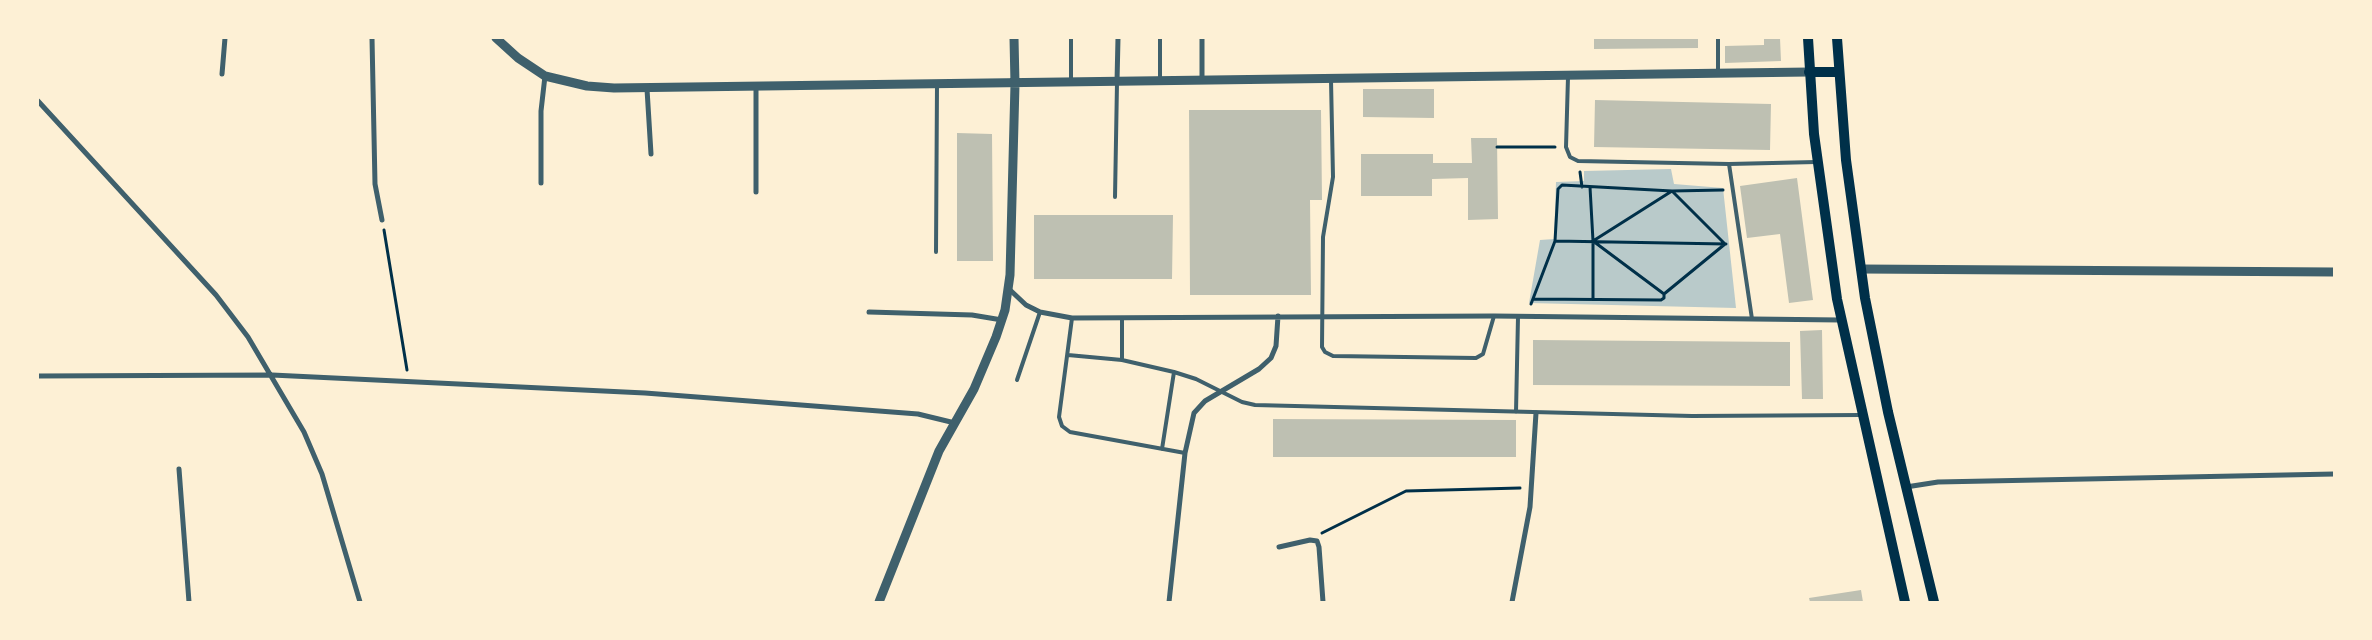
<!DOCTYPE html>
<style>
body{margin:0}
#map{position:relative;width:2372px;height:640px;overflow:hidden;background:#fdf0d5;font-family:Roboto,sans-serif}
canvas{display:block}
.frame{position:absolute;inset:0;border:39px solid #fdf0d5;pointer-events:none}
</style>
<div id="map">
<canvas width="2372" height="640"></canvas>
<div class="frame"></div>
</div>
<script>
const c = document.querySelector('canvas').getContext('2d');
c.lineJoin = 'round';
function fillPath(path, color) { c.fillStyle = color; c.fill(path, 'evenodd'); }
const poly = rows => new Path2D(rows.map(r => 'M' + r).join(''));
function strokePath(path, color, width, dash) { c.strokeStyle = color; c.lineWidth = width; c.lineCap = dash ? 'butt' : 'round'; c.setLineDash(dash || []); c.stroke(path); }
fillPath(poly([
 [1671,169,1674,184,1723,188,1736,308,1529,303,1540,240,1554,239,1556,182,1584,181,1584,171]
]), '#b9caca');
fillPath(poly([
 [1594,38,1698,38,1698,48,1594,49],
 [1764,38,1780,38,1781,61,1725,63,1725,46,1764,45],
 [1363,89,1434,89,1434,118,1363,117],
 [1595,100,1771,104,1770,150,1594,147],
 [1189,110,1321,110,1322,200,1310,200,1311,295,1190,295],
 [957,133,992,134,993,261,957,261],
 [1471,138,1497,138,1498,219,1468,220,1468,178,1432,179,1432,196,1361,196,1361,154,1433,154,1433,163,1472,163],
 [1797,178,1813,300,1789,303,1780,234,1747,238,1740,186],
 [1034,215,1173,215,1172,279,1034,279],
 [1822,330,1823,399,1802,399,1800,331],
 [1533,340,1790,342,1790,386,1533,385],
 [1273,419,1516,420,1516,457,1273,457],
 [1861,590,1863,602,1810,602,1809,598]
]), '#bec0b2');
strokePath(poly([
 [1497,147,1555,147],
 [1580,172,1582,187],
 [1590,187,1593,241,1593,299],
 [1672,191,1725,244,1664,294,1593,241,1672,191],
 [384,230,407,370],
 [1555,241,1558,189,1562,185,1672,191,1723,190],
 [1533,299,1661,300,1664,298,1664,294],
 [1531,304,1555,241,1726,244],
 [1322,533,1406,491,1520,488]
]), '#003049', 3);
strokePath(poly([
 [1071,38,1071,81],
 [1160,38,1160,80],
 [1718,73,1718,38],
 [1568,77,1566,147,1570,157,1578,161,1729,164,1816,162],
 [1331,80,1333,177,1323,237,1322,347,1325,352,1333,356,1476,358,1483,354,1494,316],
 [1729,164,1752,319],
 [1115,197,1117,83],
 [936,252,937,85],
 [1072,318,1059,417,1062,426,1070,432,1185,453],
 [1068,355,1122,360,1174,372,1196,379,1242,402,1255,405,1692,416,1861,415],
 [1122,360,1122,319],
 [1017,380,1040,312],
 [1516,412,1518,317],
 [1162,449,1174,372]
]), '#3f606c', 4);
strokePath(poly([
 [372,38,375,184,382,220],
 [1202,38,1202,81],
 [222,74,225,38],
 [1117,82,1118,38],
 [647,89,651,154],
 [38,101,216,295,248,337,304,432,322,474,360,602],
 [541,183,541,111,545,76],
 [756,192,756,87],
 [1009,289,1026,305,1040,312,1072,318,1494,316,1840,320],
 [869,312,972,315,1002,320],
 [38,376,272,375,645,393,918,414,955,423],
 [179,469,189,602],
 [1906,487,1938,482,2334,474],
 [1279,547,1310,540,1317,541,1319,547,1323,602],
 [1169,602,1185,453,1194,413,1205,401,1259,369,1271,358,1276,346,1278,316],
 [1512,602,1530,507,1536,413]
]), '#3f606c', 5);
strokePath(poly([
 [496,38,518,58,545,76,587,86,614,88,1809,72],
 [1861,269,2334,272],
 [879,602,939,451,974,389,996,337,1005,310,1010,275,1015,84,1014,38]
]), '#3f606c', 9);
strokePath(poly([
 [1808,38,1814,134,1837,299,1905,602],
 [1837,38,1846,160,1865,298,1888,412,1934,602],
 [1809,72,1838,72]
]), '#003049', 10);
</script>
